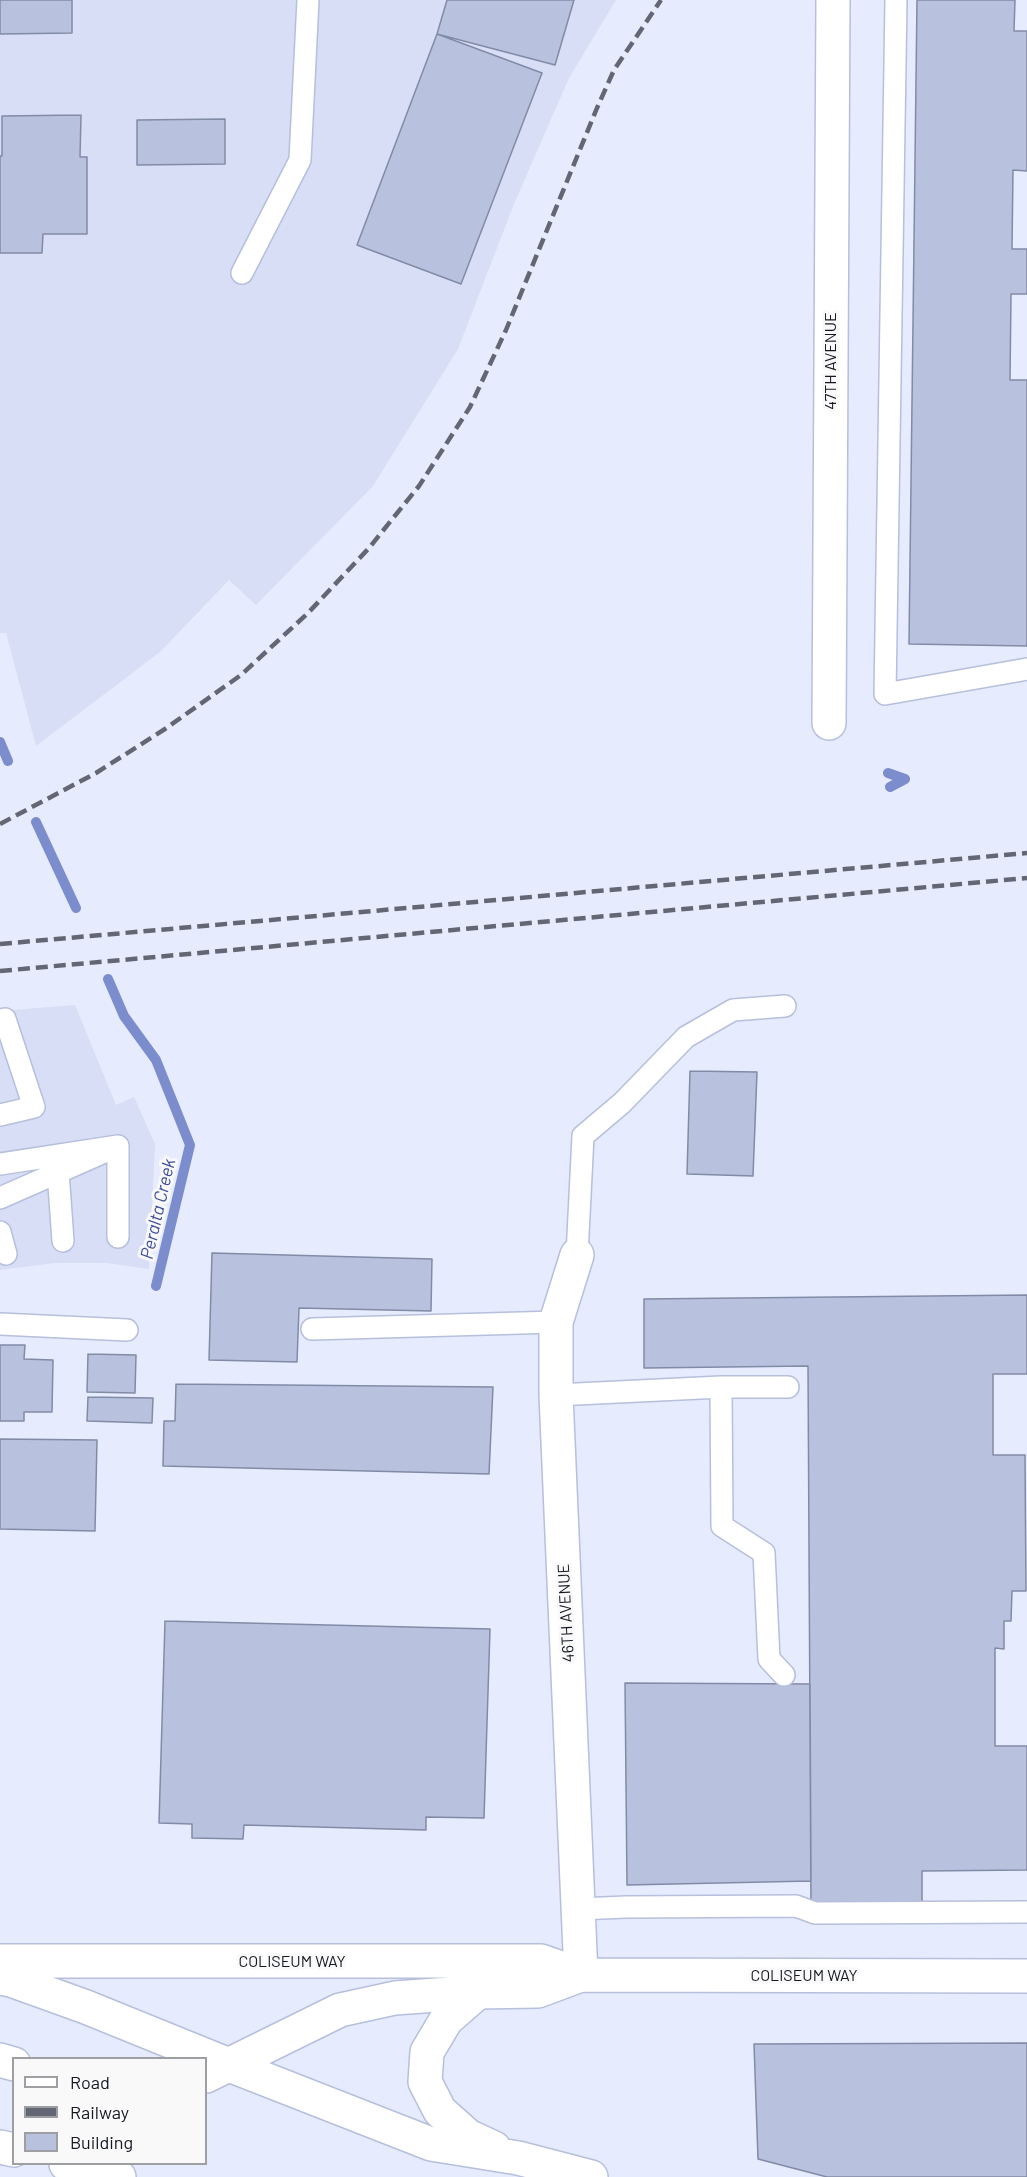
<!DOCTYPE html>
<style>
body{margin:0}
#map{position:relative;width:1027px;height:2177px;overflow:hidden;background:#e6ecfe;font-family:Barlow,sans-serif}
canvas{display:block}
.legend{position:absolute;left:12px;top:2057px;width:195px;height:108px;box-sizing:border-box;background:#f9f9f9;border:2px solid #9e9fa3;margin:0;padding:8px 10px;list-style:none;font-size:18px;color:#151822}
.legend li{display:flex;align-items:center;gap:12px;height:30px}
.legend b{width:30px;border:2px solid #9e9fa3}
</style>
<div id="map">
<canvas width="1027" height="2177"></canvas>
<ul class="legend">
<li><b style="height:8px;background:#fff"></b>Road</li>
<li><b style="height:8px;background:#636774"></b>Railway</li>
<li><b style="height:16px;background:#b8c1de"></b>Building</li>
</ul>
</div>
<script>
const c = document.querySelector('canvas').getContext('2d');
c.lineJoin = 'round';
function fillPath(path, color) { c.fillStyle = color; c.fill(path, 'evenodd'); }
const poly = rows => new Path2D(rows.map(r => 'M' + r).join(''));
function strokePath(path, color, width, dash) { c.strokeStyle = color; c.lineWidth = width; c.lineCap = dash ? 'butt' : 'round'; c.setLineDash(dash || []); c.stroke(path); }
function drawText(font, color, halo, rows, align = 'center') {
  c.font = font + ' Barlow,sans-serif'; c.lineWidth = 6; c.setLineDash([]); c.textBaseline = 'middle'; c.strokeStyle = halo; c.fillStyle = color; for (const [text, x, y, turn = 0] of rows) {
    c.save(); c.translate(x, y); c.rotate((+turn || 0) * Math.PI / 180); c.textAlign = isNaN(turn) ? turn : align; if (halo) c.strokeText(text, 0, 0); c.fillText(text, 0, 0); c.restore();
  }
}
fillPath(poly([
 [0,0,616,0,569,78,514,204,458,349,373,486,256,605,229,580,160,652,36,746,6,633,0,633],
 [75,1005,116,1105,134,1097,155,1144,149,1269,107,1263,55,1263,0,1270,0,1011]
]), '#d7def5');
strokePath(poly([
 [0,742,8,761],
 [888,773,905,779],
 [890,787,905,779],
 [36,822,76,908],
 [108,979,124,1016,156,1060,190,1145,156,1286]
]), '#7b8dcd', 10);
const building = poly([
 [0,0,72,0,72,33,0,34,0,0],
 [447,0,574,0,555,65,437,34,447,0],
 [917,0,1015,0,1014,31,1027,31,1027,171,1013,170,1012,249,1027,249,1027,294,1011,294,1010,380,1027,380,1027,646,909,644,917,0],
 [437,34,542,73,461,284,357,245,437,34],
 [81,115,80,157,87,157,87,234,43,234,42,253,0,253,0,156,2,156,2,116,81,115],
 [225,119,225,164,137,165,137,120,225,119],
 [690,1071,757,1072,753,1176,687,1174,690,1071],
 [212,1253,432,1259,431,1311,299,1308,297,1362,209,1360,212,1253],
 [1027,1295,1027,1374,993,1374,993,1455,1025,1455,1026,1591,1012,1591,1011,1621,1004,1621,1004,1649,995,1648,995,1746,1027,1746,1027,1870,922,1871,922,1908,811,1909,808,1366,644,1368,644,1299,1027,1295],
 [0,1345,25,1345,24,1359,53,1360,52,1412,24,1412,24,1421,0,1421,0,1345],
 [88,1354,136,1355,135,1393,87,1392,88,1354],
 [176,1384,493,1387,489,1474,163,1466,164,1421,175,1421,176,1384],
 [88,1397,153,1398,152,1423,87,1421,88,1397],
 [0,1439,97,1440,95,1531,0,1529,0,1439],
 [165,1621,490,1629,484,1818,426,1817,426,1830,244,1825,243,1839,192,1838,192,1824,159,1823,165,1621],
 [625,1683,810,1684,811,1881,627,1885,625,1683],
 [1027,2043,1027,2177,827,2177,758,2159,754,2044,1027,2043]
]);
fillPath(building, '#b8c1de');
strokePath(building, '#828ba6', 1.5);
const lane = poly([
 [896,0,885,694,1027,669],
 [242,273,300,160,308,0],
 [0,1115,34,1107,5,1019],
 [118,1146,118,1237],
 [0,1164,118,1146,0,1198],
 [58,1172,63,1241],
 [0,1232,6,1254],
 [577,1255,583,1136,622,1103,686,1037,733,1010,785,1006],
 [0,1324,127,1330],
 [312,1329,556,1322],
 [721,1387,722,1526,764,1553,769,1659,784,1675],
 [556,1395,721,1387,788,1387],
 [579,1909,626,1907,796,1906,815,1913,1027,1912]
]);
const street = poly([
 [829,723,833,0],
 [577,1255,556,1322,556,1395,581,1975]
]);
const secondary = poly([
 [0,1961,541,1961,581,1975,1027,1976],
 [0,1978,11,1980,86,2007,229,2065],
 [0,2060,14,2064],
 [206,2076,340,2010,395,1998,478,1992,538,1991,581,1975]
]);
const highway = poly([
 [478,1992,446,2020,427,2052,425,2082,440,2111,468,2136,494,2148],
 [229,2065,431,2144,518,2158,591,2177],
 [0,2147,14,2150],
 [66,2164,119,2177]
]);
strokePath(lane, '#b6bfdc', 24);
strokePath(street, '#b6bfdc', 36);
strokePath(secondary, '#b6bfdc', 36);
strokePath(highway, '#b6bfdc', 36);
strokePath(lane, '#fff', 21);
strokePath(street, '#fff', 33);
strokePath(secondary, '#fff', 33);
strokePath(highway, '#fff', 33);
strokePath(poly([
 [0,824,96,773,165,729,241,675,308,613,369,548,419,486,470,407,506,330,597,108,614,70,661,0],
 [0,944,1027,853],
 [0,971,1027,878]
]), '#636774', 4.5, [12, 6]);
drawText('16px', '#151822', '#f9f9f9', [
 ["47TH AVENUE",831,361,-90],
 ["46TH AVENUE",566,1613,-93],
 ["COLISEUM WAY",292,1962],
 ["COLISEUM WAY",804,1976]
]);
drawText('italic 18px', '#3e4e9c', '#f9f9f9', [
 ["Peralta Creek",158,1209,-77]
]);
</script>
